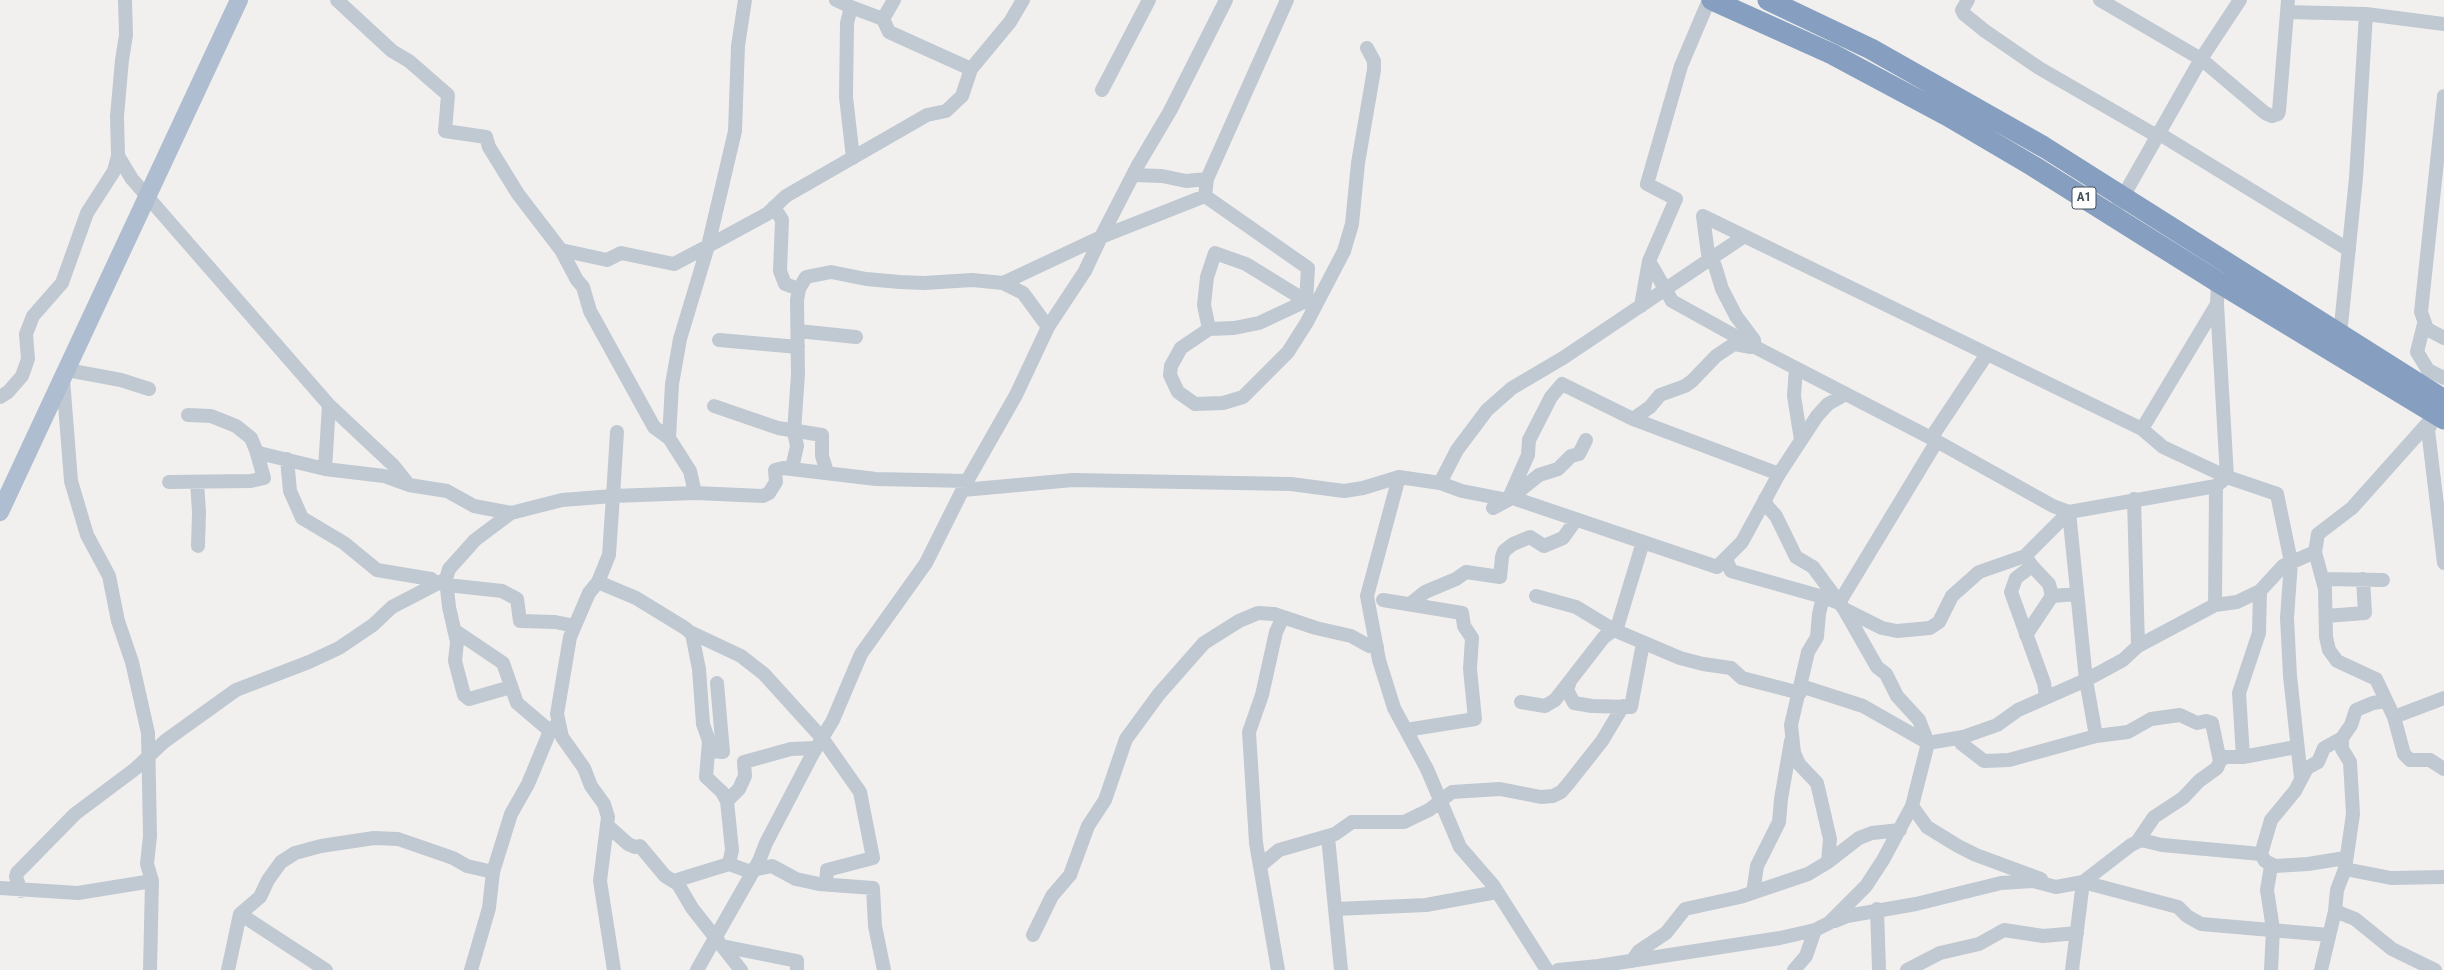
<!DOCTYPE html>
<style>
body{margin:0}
canvas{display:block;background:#f2f0ef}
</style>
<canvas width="2444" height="970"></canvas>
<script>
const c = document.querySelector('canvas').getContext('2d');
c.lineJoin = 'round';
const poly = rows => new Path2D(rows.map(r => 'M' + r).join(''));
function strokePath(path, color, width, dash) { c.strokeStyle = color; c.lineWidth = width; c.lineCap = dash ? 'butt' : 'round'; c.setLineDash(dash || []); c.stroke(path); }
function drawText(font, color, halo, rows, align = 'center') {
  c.font = font + ' "Roboto Condensed",sans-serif'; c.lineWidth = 3; c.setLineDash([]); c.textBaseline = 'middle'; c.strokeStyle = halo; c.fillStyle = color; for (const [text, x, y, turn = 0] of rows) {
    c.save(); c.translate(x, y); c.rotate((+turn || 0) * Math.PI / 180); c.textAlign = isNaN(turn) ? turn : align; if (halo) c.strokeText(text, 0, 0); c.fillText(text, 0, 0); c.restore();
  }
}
strokePath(poly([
 [125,0,126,35,122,60,117,116,118,156,132,179,329,405,393,465,409,485],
 [337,0,392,51,409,61,448,95,445,131,486,137,489,147,518,194,561,250,577,280,583,287,590,311,654,427,669,438],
 [836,0,851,7],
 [1968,0,1962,10,1964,14,1985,31,2039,68,2157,136],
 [2100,0,2201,59,2265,113,2272,116,2278,114,2279,111,2288,0],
 [2287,12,2366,14,2444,24],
 [883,19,889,32,971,69],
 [1102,90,1149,0],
 [2444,96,2421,312,2427,329,2444,338],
 [2158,133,2349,250],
 [853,158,846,97,847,23,851,7,883,19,894,0],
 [1133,175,1162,176,1186,181,1207,179],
 [1205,196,1308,268,1306,301,1311,305],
 [774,207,782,220,780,271,785,284,799,289],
 [2112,216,2201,59,2240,0],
 [561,250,607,260,621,253,674,264,708,246,767,214,786,196,927,115,946,111,962,96,971,69,1010,22,1023,0],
 [1649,261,1672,301,1755,347,1931,438,2053,506,2069,512],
 [2218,282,2217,304,2227,477],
 [1003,283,1023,293,1048,327],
 [1641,306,1649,261,1676,199,1647,184,1681,66,1709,0],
 [2424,324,2417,352,2428,370,2444,378],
 [1209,329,1234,328,1259,323,1306,301,1246,264,1215,253,1207,277,1204,305,1209,329,1181,348,1171,366,1170,375,1178,392,1195,404,1223,403,1243,397,1288,352,1307,322,1344,251,1352,224,1358,163,1374,70,1374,61,1367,48],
 [798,331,856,337],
 [2340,335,2356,178,2366,14],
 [719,340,798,347],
 [1755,347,1754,340,1736,316,1722,289,1715,266,1708,254,1703,216,2142,429,2163,447,2227,477,2277,494,2291,562,2287,618,2290,676,2301,778],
 [1796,368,1794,396,1801,440],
 [67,370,121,380,149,389],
 [63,379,71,481,87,535,109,576,118,621,132,662,148,733,150,836,147,864,152,881,150,970],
 [0,397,8,392,22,376,28,359,26,334,33,316,62,283,87,213,114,171,118,156],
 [714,406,778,428,822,435,822,456,827,472],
 [188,415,211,416,236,426,251,438,256,450,259,453,325,469,384,476,409,485,447,491,474,506,511,513],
 [1633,419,1650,407,1660,395,1685,386,1692,381,1716,356,1734,344,1751,347],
 [2433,419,2428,430,2444,563],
 [2142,429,2217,304],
 [1931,438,1987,354],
 [287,459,290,491,302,518,344,543,377,570,431,579,437,584],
 [792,468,797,446,794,432,798,374,797,300,799,289,806,277,831,272,866,279,900,282,924,283,972,280,1003,283,1101,237,1138,165,1170,111,1226,0],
 [325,469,329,405],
 [169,482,251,481,264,478,256,450],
 [197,482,199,512,198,546],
 [1440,483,1457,450,1487,410,1512,388,1563,358,1743,237],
 [963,490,1073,480,1291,484,1344,491,1363,488,1399,477],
 [695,493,763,496,769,493,776,482,775,470,783,468,876,479,967,481],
 [1510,497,1717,567,1742,542,1779,474,1817,416,1828,404,1846,394],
 [1765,499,1767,506,1776,516,1796,557,1813,567,1844,609,1877,667,1886,674,1897,696,1919,720,1928,743,1863,706,1801,686],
 [2134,499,2138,646],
 [1493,508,1508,500,1539,475,1558,469,1571,456,1579,454,1586,440],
 [2069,512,2086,680,2096,736],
 [2315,552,2325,589,2326,637,2329,650,2337,661,2376,679,2394,717,2404,754,2410,760,2430,760,2444,769],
 [2025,556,2032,566,2016,578,2011,592,2044,683,2046,696],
 [1726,559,1731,571,1823,597],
 [2032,566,2049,584,2052,596,2077,594],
 [446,579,449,607,457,642,455,661,464,695,469,699,511,687],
 [2323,579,2383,580],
 [598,582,636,598,685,628,692,634,699,669,703,724,709,741,706,777,722,792,727,801,732,850,729,864,748,871,772,866,796,879,819,884,873,888,875,926,884,970],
 [447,585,502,591,517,599,520,621,555,622,575,626],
 [1536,596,1576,607,1614,630,1680,658,1703,664,1731,668,1742,678,1800,693],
 [1383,600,1462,613,1464,626,1472,638,1470,669,1475,719,1406,730],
 [1839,603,1937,441],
 [1410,604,1425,592,1456,579,1466,572,1500,577,1502,557,1504,551,1513,544,1530,537,1544,546,1563,538,1576,520],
 [2215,605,2216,486],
 [1844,609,1882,628,1897,631,1930,628,1939,622,1952,596,1979,572,2025,556,2069,512,2216,486,2227,477],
 [2326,616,2365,613,2363,579],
 [454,630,503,663,517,703,550,731],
 [1616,631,1643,542],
 [690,632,741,656,764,674,822,738,860,792,873,858,827,870,826,884],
 [2026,635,2052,596],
 [1570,681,1567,690,1574,703,1592,706,1631,707,1643,643],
 [1521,702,1545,706,1555,700,1604,637,1614,630],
 [2394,717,2444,698],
 [1963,737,1960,741,1962,744,1984,761,2009,760,2096,736,2128,732,2151,719,2180,715,2197,723,2206,721,2212,723,2220,761],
 [709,751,723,752,717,683],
 [2243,757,2239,693,2259,633,2260,591],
 [727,801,739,789,745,776,744,762,791,749,816,748],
 [1912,806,1927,827,1958,846,1976,855,2041,879],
 [608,826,628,844,635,847,640,846,665,876,678,884,692,908,741,970],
 [1328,837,1341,970],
 [2137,842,2154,817,2183,798,2199,781,2217,768,2220,761,2225,757,2243,757,2296,747],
 [2345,858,2308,864,2275,866,2265,861,2261,854,2271,820,2295,791,2307,768,2318,762,2324,748,2342,738,2351,725,2356,710,2373,703,2386,701],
 [1828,862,1830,839,1817,783,1799,764,1794,753,1791,725,1808,652,1817,637,1819,614,1823,597,1839,603],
 [1261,865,1279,850,1335,834,1352,822,1404,822,1429,810,1452,792,1500,789,1541,797,1553,796,1561,792,1568,784,1602,741,1623,706],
 [2271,866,2267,890,2273,929,2271,970],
 [2345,869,2391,878,2444,877],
 [674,881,729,864],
 [0,888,78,893,152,881],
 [21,891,16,877,17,873,75,814,135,769,165,741,236,690,309,662,339,648,373,625,392,607,446,579,449,569,475,540,511,513,562,500,613,496,617,432],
 [1753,893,1757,866,1779,822,1781,799,1791,741],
 [1336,909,1426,905,1497,892],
 [1877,909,1879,970],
 [2335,911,2355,919,2392,949,2435,970],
 [240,914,326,970],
 [1835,921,1847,916,1916,904,2001,883,2033,881,2056,887,2083,882,2131,845,2141,840,2162,845,2261,854],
 [1033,935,1052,896,1070,875,1088,826,1105,800,1126,739,1159,694,1204,643,1239,621,1258,613,1274,614,1316,628,1351,636,1369,646,1377,647],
 [722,946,797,961,797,970],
 [1632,961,1639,951,1666,933,1685,909,1740,897,1808,874,1828,862,1859,838,1872,833,1900,830],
 [228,970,240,914,260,897,268,880,281,862,295,853,321,846,374,838,398,839,453,858,467,866,493,872],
 [471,970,489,908,493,872,511,814,528,784,550,731,558,723],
 [614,970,600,881,608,817,604,804,591,786,584,768,562,737,557,714,570,637,589,593,598,582,609,555,613,496,695,493,690,471,669,438,672,384,680,339,708,246,735,131,738,46,745,0],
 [697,970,759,861,766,843,812,755,833,720,861,654,926,563,967,481,1016,395,1048,327,1085,271,1101,237,1205,196,1207,179,1287,0],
 [1278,970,1256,843,1249,732,1262,695,1276,632,1283,617],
 [1547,970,1493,885,1460,847,1427,769,1394,708,1379,660,1367,596,1399,477,1440,483,1462,491,1508,500,1528,455,1529,440,1551,397,1562,384,1633,419,1779,474],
 [1558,970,1598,966,1780,938,1815,930,1829,923,1866,886,1883,860,1912,806,1928,743,1963,737,1997,725,2018,710,2086,680,2123,660,2138,646,2215,605,2237,602,2260,591,2283,566,2315,552,2318,534,2352,508,2436,414],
 [1794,970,1806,956,1815,930],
 [1907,970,1940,953,1979,944,2004,930,2043,936,2077,933],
 [2072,970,2083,882,2178,907,2187,916,2201,924,2329,935],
 [2321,970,2335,911,2337,890,2345,869,2353,814,2350,762,2342,749,2342,738]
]), '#c0c9d2', 14);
strokePath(poly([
 [0,512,239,0]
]), '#aebdcf', 18);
strokePath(poly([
 [1712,0,1832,54,1948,116,2033,166,2218,282,2444,419],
 [1768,0,1871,49,2044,147,2444,400]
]), '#869fc0', 21);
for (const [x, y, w] of [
 [2084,198,24]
]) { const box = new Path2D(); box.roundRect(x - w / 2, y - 11, w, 22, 3); c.fillStyle = '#fff'; c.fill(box); strokePath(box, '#47525e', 1); }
drawText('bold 13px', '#47525e', null, [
 ["A1",2084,198]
]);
</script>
